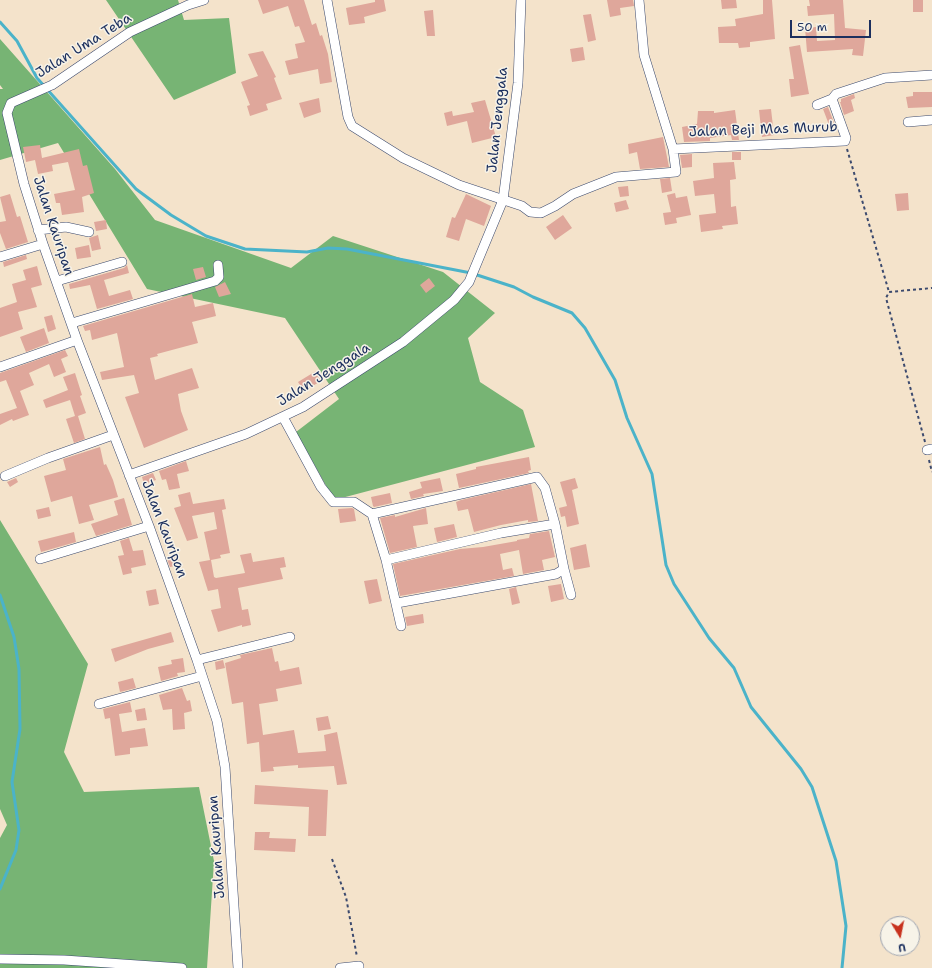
<!DOCTYPE html>
<style>
body{margin:0}
#map{position:relative;width:932px;height:968px;overflow:hidden;background:#f4e3cb;font-family:"Shantell Sans",sans-serif}
canvas{display:block}
.north{position:absolute;left:880px;top:916px;width:40px;height:40px;box-sizing:border-box;background:#f7f3e8;border:1px solid #9fa5b1;border-radius:50%;rotate:170deg;font-size:11px;font-weight:700;line-height:16px;text-align:center;color:#1b2f5e}
.north::after{content:'';display:block;margin:auto;width:14px;height:18px;background:#c8321e;clip-path:polygon(50% 0,100% 100%,50% 72%,0 100%)}
.scale{position:absolute;left:790px;top:20px;width:81px;height:18px;box-sizing:border-box;border:2px solid #1b2f5e;border-top:0;padding-left:5px;font-size:12px;line-height:14px;white-space:nowrap;color:#1b2f5e;-webkit-text-stroke:3px #f7f3e8;paint-order:stroke}
</style>
<div id="map">
<canvas width="932" height="968"></canvas>
<div class="north">U</div>
<div class="scale">50 m</div>
</div>
<script>
const c = document.querySelector('canvas').getContext('2d');
c.lineJoin = 'round';
function fillPath(path, color) { c.fillStyle = color; c.fill(path, 'evenodd'); }
const poly = rows => new Path2D(rows.map(r => 'M' + r).join(''));
function strokePath(path, color, width, dash) { c.strokeStyle = color; c.lineWidth = width; c.lineCap = dash ? 'butt' : 'round'; c.setLineDash(dash || []); c.stroke(path); }
function drawText(font, color, halo, rows, align = 'center') {
  c.font = font + ' "Shantell Sans",sans-serif'; c.lineWidth = 3; c.setLineDash([]); c.textBaseline = 'middle'; c.strokeStyle = halo; c.fillStyle = color; for (const [text, x, y, turn = 0] of rows) {
    c.save(); c.translate(x, y); c.rotate((+turn || 0) * Math.PI / 180); c.textAlign = isNaN(turn) ? turn : align; if (halo) c.strokeText(text, 0, 0); c.fillText(text, 0, 0); c.restore();
  }
}
fillPath(poly([
 [106,0,178,0,184,20,229,18,236,73,174,100],
 [0,39,115,169,155,220,291,268,333,236,443,272,495,313,468,338,480,382,523,410,535,447,334,500,296,432,339,399,285,318,147,289,58,143,0,160,0,89,3,89,0,85],
 [0,520,88,664,64,752,84,792,199,787,214,861,207,968,0,968,0,838,7,825,0,809]
]), '#77b474');
strokePath(poly([
 [0,22,17,41,37,78,136,189,171,215,206,236,245,249,307,252,328,248,347,249,471,273,514,287,533,297,572,313,585,328,615,380,627,418,652,474,666,565,674,584,709,638,734,668,751,707,801,769,812,787,836,861,846,926,842,968],
 [0,595,14,637,19,669,20,729,12,782,19,830,16,850,0,889]
]), '#4bb3c9', 3);
fillPath(poly([
 [258,0,304,0,312,25,316,23,320,36,322,35,328,54,332,82,320,84,318,69,289,75,285,61,298,58,295,44,305,42,299,26,295,27,288,6,263,14],
 [375,0,384,0,386,11,364,17,365,23,349,25,346,8,375,2],
 [607,0,633,0,634,6,620,8,621,15,610,17],
 [721,0,736,0,737,8,722,9],
 [763,0,772,0,775,39,750,42,750,47,739,48,738,43,719,43,718,27,736,26,735,19,763,14],
 [809,0,843,0,845,28,866,30,863,56,852,55,853,49,807,52,805,28,816,27,817,41,835,40,834,14,808,16,807,6,810,6],
 [913,0,923,0,923,12,913,12],
 [433,10,435,36,427,36,424,11],
 [591,14,596,40,588,42,583,15],
 [800,45,809,94,791,97,789,79,794,79,789,47],
 [583,47,585,60,572,62,570,49],
 [263,51,276,77,274,78,282,99,266,104,268,110,250,116,247,106,250,105,241,82,258,76,248,54],
 [913,92,932,92,932,107,908,108,906,97,913,96],
 [854,94,855,98,851,100,854,111,844,115,840,102,841,102,841,99],
 [319,98,321,112,304,118,299,103],
 [485,100,496,137,472,143,467,121,447,126,444,113,452,111,453,116,474,112,471,103],
 [828,107,836,128,831,130,823,109],
 [771,109,774,135,762,137,759,110],
 [735,110,739,140,732,140,731,135,710,138,710,141,684,142,682,127,697,124,698,111,714,111,714,113],
 [663,137,669,167,640,169,637,152,629,154,628,144],
 [40,145,42,158,79,149,83,166,87,165,94,193,82,197,84,212,62,215,60,203,56,203,54,194,75,190,68,162,52,165,53,171,38,174,35,160,26,162,23,147],
 [732,152,741,152,741,160,732,160],
 [692,154,692,167,682,168,680,155],
 [734,162,736,179,730,180,731,207,736,206,738,224,722,226,723,229,701,232,699,215,716,213,714,194,695,196,693,181,714,178,713,163],
 [670,178,672,191,662,193,660,179],
 [628,186,629,196,620,197,618,187],
 [675,193,676,198,687,196,691,215,676,218,677,223,665,225,663,213,671,212,667,195],
 [908,193,909,210,897,211,895,194],
 [10,194,17,217,20,216,28,242,6,249,0,233,0,222,6,221,0,197],
 [466,194,491,206,484,226,466,219,459,241,446,237,452,217,455,218],
 [626,200,629,209,616,212,614,203],
 [563,215,572,228,555,240,546,227],
 [106,220,107,229,96,231,94,222],
 [98,235,101,249,92,251,89,238],
 [89,245,91,257,77,259,75,248],
 [26,255,27,259,4,267,3,262],
 [127,265,129,273,104,280,109,296,130,290,133,299,97,309,90,285,70,289,69,284,124,268],
 [37,266,42,285,31,288,37,307,18,312,23,329,0,337,0,308,17,302,12,284,26,280,23,270],
 [203,267,206,277,196,280,193,269],
 [429,278,435,286,426,293,420,285],
 [225,282,231,294,219,297,215,287],
 [192,294,195,307,213,303,216,316,192,322,198,343,157,354,158,356,150,358,155,380,192,368,199,388,178,394,181,411,188,430,144,448,125,397,139,393,134,375,102,380,100,372,124,367,117,333,92,340,90,330,85,331,83,326],
 [52,315,56,329,48,332,44,317],
 [44,328,49,343,26,352,20,337],
 [65,350,68,356,61,359,66,372,54,377,49,364,29,373,34,385,20,391,29,415,13,421,12,419,0,425,0,414,17,408,6,380,0,382,0,373],
 [316,371,321,381,304,391,298,382],
 [75,373,82,395,80,396,86,413,78,416,85,439,74,443,66,419,75,416,70,400,46,408,43,400,68,390,63,377],
 [100,447,104,465,106,464,113,480,118,497,89,505,94,520,79,524,72,496,51,502,44,476,66,470,63,459],
 [529,457,531,470,528,471,529,473,459,488,456,474,476,469,476,467],
 [186,461,189,471,177,474,180,488,169,490,166,479,162,480,159,471],
 [153,473,156,480,144,484,142,477],
 [16,478,18,482,10,487,7,482],
 [440,478,443,491,423,494,424,496,411,499,409,492,422,488,420,482],
 [575,478,578,488,572,490,579,524,567,527,565,516,561,517,559,508,567,506,560,482],
 [531,484,538,521,528,522,528,520,501,525,474,532,468,509,458,511,456,502,461,500],
 [190,492,193,504,224,499,226,509,222,510,230,553,220,555,221,558,211,560,214,577,216,578,245,573,240,555,251,553,253,562,284,557,286,567,280,568,283,579,238,588,242,610,248,609,251,625,242,627,242,625,218,632,211,610,221,608,218,589,208,591,199,562,210,560,204,532,217,529,214,512,192,516,198,538,187,541,174,508,181,506,178,495],
 [390,493,392,503,374,507,373,506,371,497],
 [124,498,132,525,96,536,91,524,118,515,114,501],
 [49,507,51,516,38,519,36,510],
 [352,508,354,509,356,521,340,523,338,509],
 [426,508,428,524,413,526,417,547,390,553,380,518,395,515,395,517],
 [454,524,457,537,437,542,434,528],
 [549,531,555,557,542,560,544,570,523,574,519,550,500,554,503,570,512,568,514,576,400,596,393,564,460,549,483,547,517,541,517,540,529,538,530,534],
 [74,532,76,542,41,552,38,541],
 [129,538,133,551,143,550,146,565,131,568,132,573,123,575,118,556,124,555,120,541],
 [586,544,590,567,574,570,570,548],
 [178,556,180,565,170,567,167,559],
 [377,579,382,601,369,604,364,581],
 [561,584,564,599,551,602,548,586],
 [516,587,520,603,512,605,509,589],
 [156,589,159,604,149,606,146,591],
 [423,614,424,623,407,626,405,617],
 [171,632,174,642,148,649,115,662,111,649],
 [272,648,275,662,278,661,280,671,299,667,302,684,276,689,278,701,259,704,263,735,294,730,298,753,326,751,324,735,337,732,347,784,337,785,334,766,298,768,298,765,273,767,274,771,261,772,259,742,247,744,243,702,232,704,225,663,241,658,240,655],
 [183,658,185,672,177,673,178,676,161,681,158,667,172,664,171,660],
 [223,660,225,668,216,670,215,662],
 [133,678,136,688,120,692,118,682],
 [182,688,187,701,190,700,192,711,184,713,185,729,173,730,172,709,163,710,159,695],
 [130,702,132,712,119,714,122,732,145,728,148,746,130,748,130,754,115,756,110,718,105,719,103,709],
 [145,708,147,720,137,721,135,710],
 [328,716,331,729,318,731,316,718],
 [255,785,328,790,326,836,308,836,309,807,254,804],
 [255,832,270,832,269,838,296,839,295,852,254,850]
]), '#dfa79b');
const minor = poly([
 [204,0,188,5,130,32,52,85,11,103,7,113,24,184,43,244,77,340,149,526,197,660,217,721,225,767,238,968],
 [327,0,348,117,352,126,403,158,459,185,522,206,530,212,541,213,555,206,573,194,616,177,676,172,673,149,845,141,846,138,832,99],
 [639,0,644,55,673,149],
 [817,105,832,99,836,94,885,78,932,75],
 [908,122,932,120],
 [38,230,66,227,89,232],
 [0,257,43,244],
 [57,281,122,262],
 [72,323,215,281,219,277,218,265],
 [0,367,77,340],
 [283,417,321,487,333,502,354,502,372,514,386,560,401,626],
 [927,450,932,449],
 [129,475,246,434,303,407,403,342,454,300,469,282,503,200,518,83,521,0],
 [5,476,48,458,113,435],
 [372,514,537,477,545,488,555,524,564,569,556,574,397,603],
 [40,559,149,526],
 [386,560,501,533,555,524],
 [564,569,571,595],
 [197,660,290,637],
 [99,704,202,676],
 [0,959,64,960,182,968],
 [340,968,359,966,359,968]
]);
strokePath(minor, '#3c4a6e', 10);
strokePath(poly([
 [847,149,889,292],
 [925,442,886,298,889,292,932,288],
 [929,460,932,472],
 [332,859,346,897,357,957]
]), '#3c4a6e', 2, [3, 3]);
strokePath(minor, '#fff', 9);
drawText('14px', '#1b2f5e', '#f7f3e8', [
 ["Jalan Uma Teba",84,46,-32],
 ["Jalan Jenggala",498,120,-84],
 ["Jalan Beji Mas Murub",763,130,-2],
 ["Jalan Kauripan",53,226,72],
 ["Jalan Jenggala",324,375,-32],
 ["Jalan Kauripan",164,529,69],
 ["Jalan Kauripan",217,847,-94]
]);
</script>
